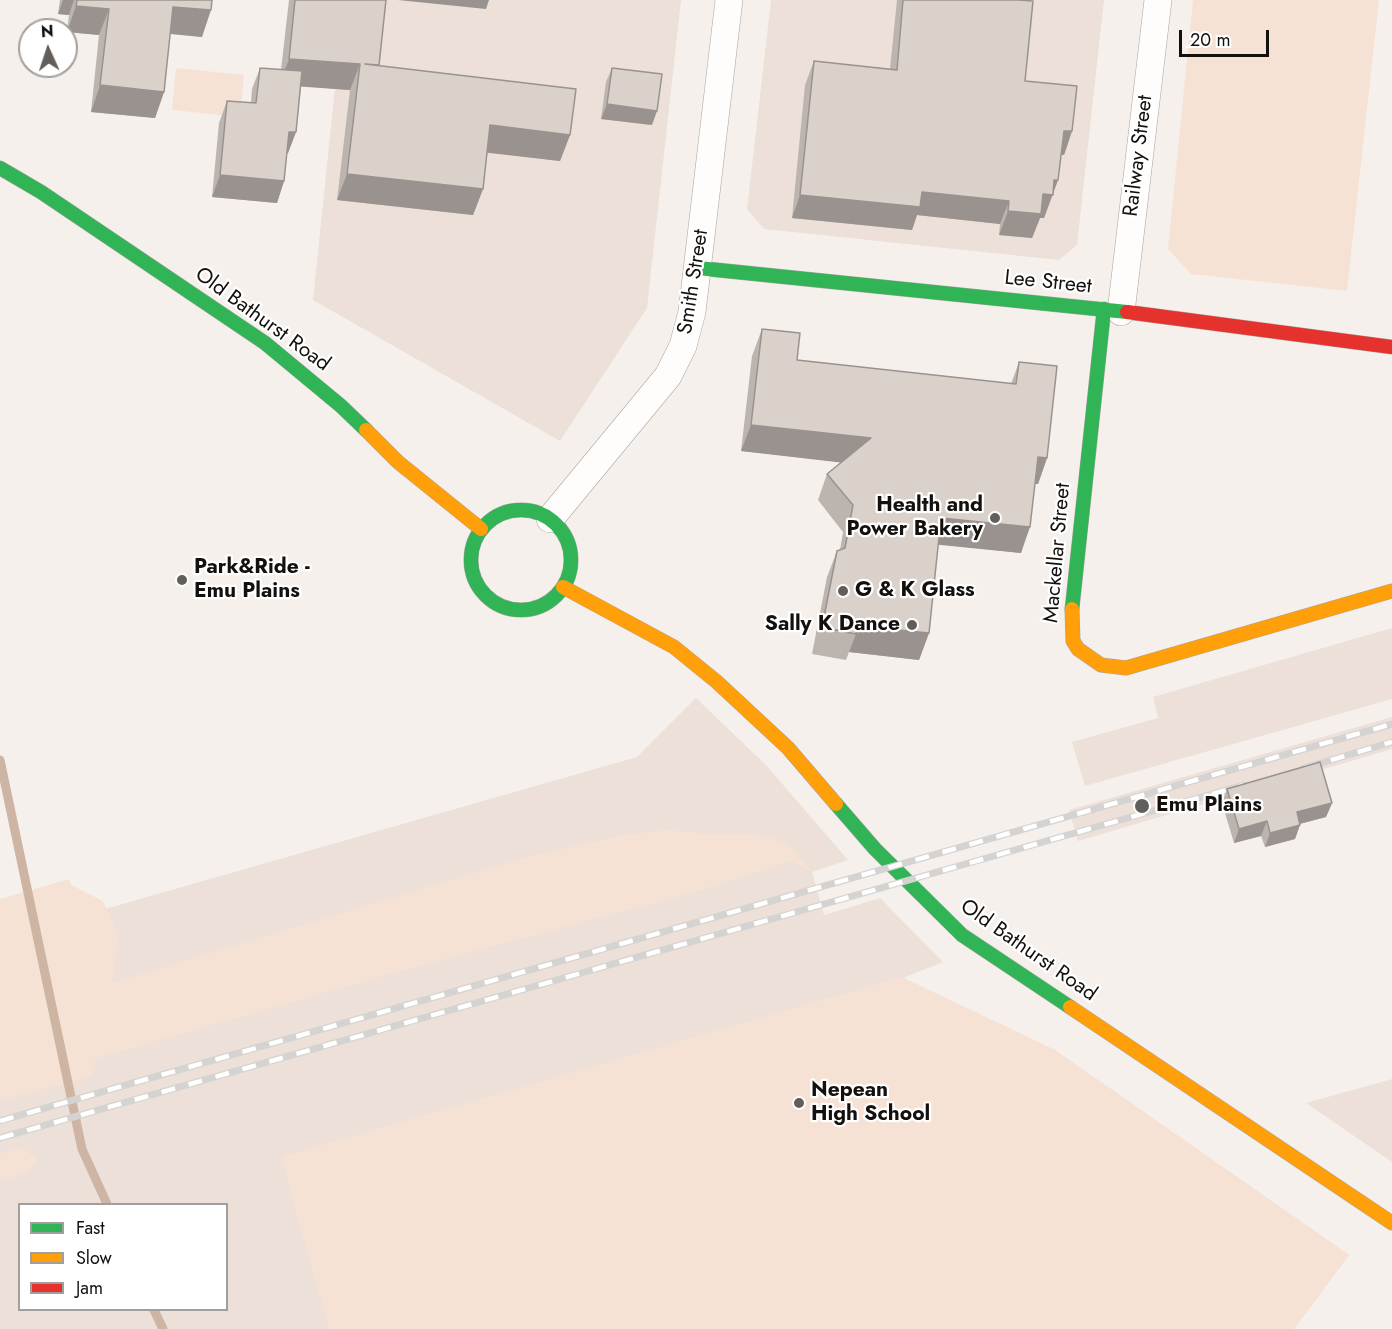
<!DOCTYPE html>
<style>
body{margin:0}
#map{position:relative;width:1392px;height:1329px;overflow:hidden;background:#f6f0ec;font-family:Jost,sans-serif}
canvas{display:block}
.legend{position:absolute;left:18px;top:1203px;width:210px;height:108px;box-sizing:border-box;background:#fff;border:2px solid #a19f9e;margin:0;padding:8px 10px;list-style:none;font-size:18px;color:#13100d}
.legend li{display:flex;align-items:center;gap:12px;height:30px}
.legend b{width:30px;border:2px solid #a19f9e}
.north{position:absolute;left:18px;top:18px;width:60px;height:60px;box-sizing:border-box;background:#fff;border:2px solid #a19f9e;border-radius:50%;rotate:357deg;font-size:16px;font-weight:700;line-height:24px;text-align:center;color:#13100d}
.north::after{content:'';display:block;margin:auto;width:21px;height:27px;background:#625e5b;clip-path:polygon(50% 0,100% 100%,50% 72%,0 100%)}
.scale{position:absolute;left:1179px;top:30px;width:90px;height:27px;box-sizing:border-box;border:3px solid #13100d;border-top:0;padding-left:8px;font-size:18px;line-height:21px;white-space:nowrap;color:#13100d;-webkit-text-stroke:4px #fff;paint-order:stroke}
</style>
<div id="map">
<canvas width="1392" height="1329"></canvas>
<ul class="legend">
<li><b style="height:8px;background:#30b455"></b>Fast</li>
<li><b style="height:8px;background:#ff9f0a"></b>Slow</li>
<li><b style="height:8px;background:#e5322d"></b>Jam</li>
</ul>
<div class="north">N</div>
<div class="scale">20 m</div>
</div>
<script>
const c = document.querySelector('canvas').getContext('2d');
c.lineJoin = 'round';
function fillPath(path, color) { c.fillStyle = color; c.fill(path, 'evenodd'); }
const poly = rows => new Path2D(rows.map(r => 'M' + r).join(''));
function strokePath(path, color, width, dash) { c.strokeStyle = color; c.lineWidth = width; c.lineCap = dash ? 'butt' : 'round'; c.setLineDash(dash || []); c.stroke(path); }
function drawText(font, color, halo, rows, align = 'center') {
  c.font = font + ' Jost,sans-serif'; c.lineWidth = 4.5; c.setLineDash([]); c.textBaseline = 'middle'; c.strokeStyle = halo; c.fillStyle = color; for (const [text, x, y, turn = 0] of rows) {
    c.save(); c.translate(x, y); c.rotate((+turn || 0) * Math.PI / 180); c.textAlign = isNaN(turn) ? turn : align; if (halo) c.strokeText(text, 0, 0); c.fillText(text, 0, 0); c.restore();
  }
}
fillPath(poly([
 [344,0,681,0,647,308,560,441,313,300],
 [771,0,1104,0,1077,245,1059,260,764,229,747,209],
 [1392,628,1392,699,1085,786,1072,742,1158,718,1153,697],
 [696,698,766,765,848,860,812,872,824,915,880,898,943,962,903,978,1055,1050,1349,1255,1294,1329,0,1329,0,939,637,757],
 [20,1204,226,1204,226,1310,20,1310],
 [1392,717,1392,749,1078,841,1069,810],
 [1392,1079,1392,1162,1306,1103]
]), '#ece0d9');
fillPath(poly([
 [1193,0,1379,0,1347,291,1191,274,1168,249],
 [176,68,244,75,240,117,172,110],
 [666,830,707,834,752,834,788,843,812,872,791,861,687,894,400,971,96,1058,90,1077,0,1100,0,899,69,879,71,885,103,901,118,935,112,983,524,858,624,835],
 [902,977,1055,1050,1349,1255,1294,1329,329,1329,281,1157],
 [22,1147,37,1159,29,1172,0,1181,0,1154]
]), '#f6e2d4');
strokePath(poly([
 [0,760,82,1149,107,1204],
 [154,1310,163,1329]
]), '#cdb4a3', 9);
const street = poly([
 [1121,312,1158,0],
 [550,519,668,376,683,346,692,312,729,0]
]);
const fast = poly([
 [0,168,41,192,265,343,341,406,366,430],
 [698,268,1127,312],
 '471 560a50 50 0 1 1 100 0a50 50 0 1 1-100 0Z',
 [1072,609,1104,309],
 [836,804,875,849,962,935,1070,1007]
]);
const slow = poly([
 [366,430,398,462,481,529],
 [563,587,674,647,717,682,788,748,836,804],
 [1072,609,1073,641,1078,649,1101,665,1126,668,1392,591],
 [1070,1007,1392,1223]
]);
const jam = poly([
 [1127,312,1392,347]
]);
strokePath(street, '#a9a5a2', 28);
strokePath(fast, '#a9a5a2', 15);
strokePath(slow, '#a9a5a2', 15);
strokePath(jam, '#a9a5a2', 15);
strokePath(street, '#fefdfc', 27);
strokePath(fast, '#30b455', 14);
strokePath(slow, '#ff9f0a', 14);
strokePath(jam, '#e5322d', 14);
const rail = poly([
 [1304,768,1392,742],
 [0,1121,1392,724],
 [0,1138,1244,785]
]);
strokePath(rail, '#d5d3d2', 7);
strokePath(rail, '#fff', 4.5, [14]);
fillPath(poly([
 [60,0,212,0,202,37,170,34,164,92,155,118,91,112,99,35,67,32,69,15,58,14],
 [289,0,386,0,378,66,570,135,560,161,487,152,483,189,473,215,337,200,350,90,301,86,296,132,288,153,287,153,284,181,277,203,212,197,219,123,227,101,251,103,252,89,260,68,281,70],
 [897,0,1018,0,1025,81,1072,131,1064,155,1061,155,1058,180,1044,218,1040,218,1032,238,999,235,1000,224,917,215,912,230,792,218,805,85,814,61,890,69],
 [612,68,652,125,601,119,606,82],
 [762,329,797,360,1011,384,1019,362,1047,458,1038,484,1035,484,1021,553,938,544,929,633,919,660,849,652,846,660,812,654,827,577,837,551,840,550,843,532,818,500,827,474,842,462,741,451,752,356],
 [1227,789,1332,803,1326,817,1300,824,1295,839,1265,847,1261,836,1234,843,1222,803]
]), '#bbb4af');
fillPath(poly([
 [63,0,74,0,69,15,58,14],
 [398,0,489,0,486,9],
 [76,6,109,9,99,35,67,32],
 [173,7,211,10,202,37,163,33],
 [289,59,360,64,350,90,279,85],
 [100,85,164,92,155,118,91,112],
 [607,104,657,111,652,125,601,119],
 [490,125,570,135,560,161,481,152],
 [1064,131,1072,131,1064,155,1055,154],
 [289,132,296,132,288,153,281,153],
 [347,174,483,189,473,215,337,200],
 [220,175,284,181,277,203,212,197],
 [1054,180,1058,180,1044,218,1040,218,1032,238,999,235,1008,211,1043,194],
 [922,192,1009,201,1000,224,917,215,912,230,792,218,800,195],
 [751,425,871,438,862,465,741,451],
 [1038,457,1047,458,1038,484,1028,483],
 [941,518,1030,527,1021,553,931,544],
 [857,626,929,633,919,660,849,652,856,634],
 [1332,803,1326,817,1291,826,1297,812],
 [1267,821,1261,836,1234,843,1239,829],
 [1300,825,1295,839,1265,847,1270,833]
]), '#99928e');
const building = poly([
 [77,0,212,0,211,10,173,7,164,92,100,85,109,9,76,6,77,0],
 [295,0,386,0,379,65,365,64,576,89,570,135,490,125,483,189,347,174,360,64,289,59,295,0],
 [903,0,1018,0,1033,1,1025,81,1077,86,1072,131,1064,131,1058,180,1054,180,1053,195,1043,194,1041,214,1008,211,1009,201,922,192,920,207,800,195,814,61,897,70,903,0],
 [260,68,302,71,296,132,289,132,284,181,220,175,227,101,256,103,260,68],
 [612,68,662,74,657,111,607,104,612,68],
 [762,329,800,333,797,360,1016,384,1019,362,1057,366,1047,458,1038,457,1030,527,941,518,929,633,857,626,856,634,822,627,837,551,845,548,853,505,827,474,871,438,751,425,762,329],
 [1320,762,1332,803,1297,812,1300,825,1270,833,1267,821,1239,829,1227,789,1320,762]
]);
fillPath(building, '#dad1cb');
strokePath(building, '#99928e', 1.5);
for (const [x, y, r, color] of [
 [995,518,6,"#625e5b"],
 [182,580,6,"#625e5b"],
 [843,591,6,"#625e5b"],
 [912,625,6,"#625e5b"],
 [1142,806,8,"#625e5b"],
 [799,1103,6,"#625e5b"]
]) { const dot = new Path2D(); dot.arc(x, y, r, 0, 2 * Math.PI); c.fillStyle = color; c.fill(dot); strokePath(dot, '#fff', 2); }
drawText('21px', '#13100d', '#fff', [
 ["Railway Street",1139,156,-83],
 ["Smith Street",694,282,-81],
 ["Lee Street",1048,283,6],
 ["Old Bathurst Road",262,320,36],
 ["Mackellar Street",1058,553,-85],
 ["Old Bathurst Road",1028,951,35]
]);
drawText('bold 21px', '#13100d', '#fff', [
 ["Health and",983,506,"right"],
 ["Power Bakery",983,530,"right"],
 ["Park&Ride -",194,568],
 ["Emu Plains",194,592],
 ["G & K Glass",855,591],
 ["Sally K Dance",900,625,"right"],
 ["Emu Plains",1156,806],
 ["Nepean",811,1091],
 ["High School",811,1115]
], 'left');
</script>
